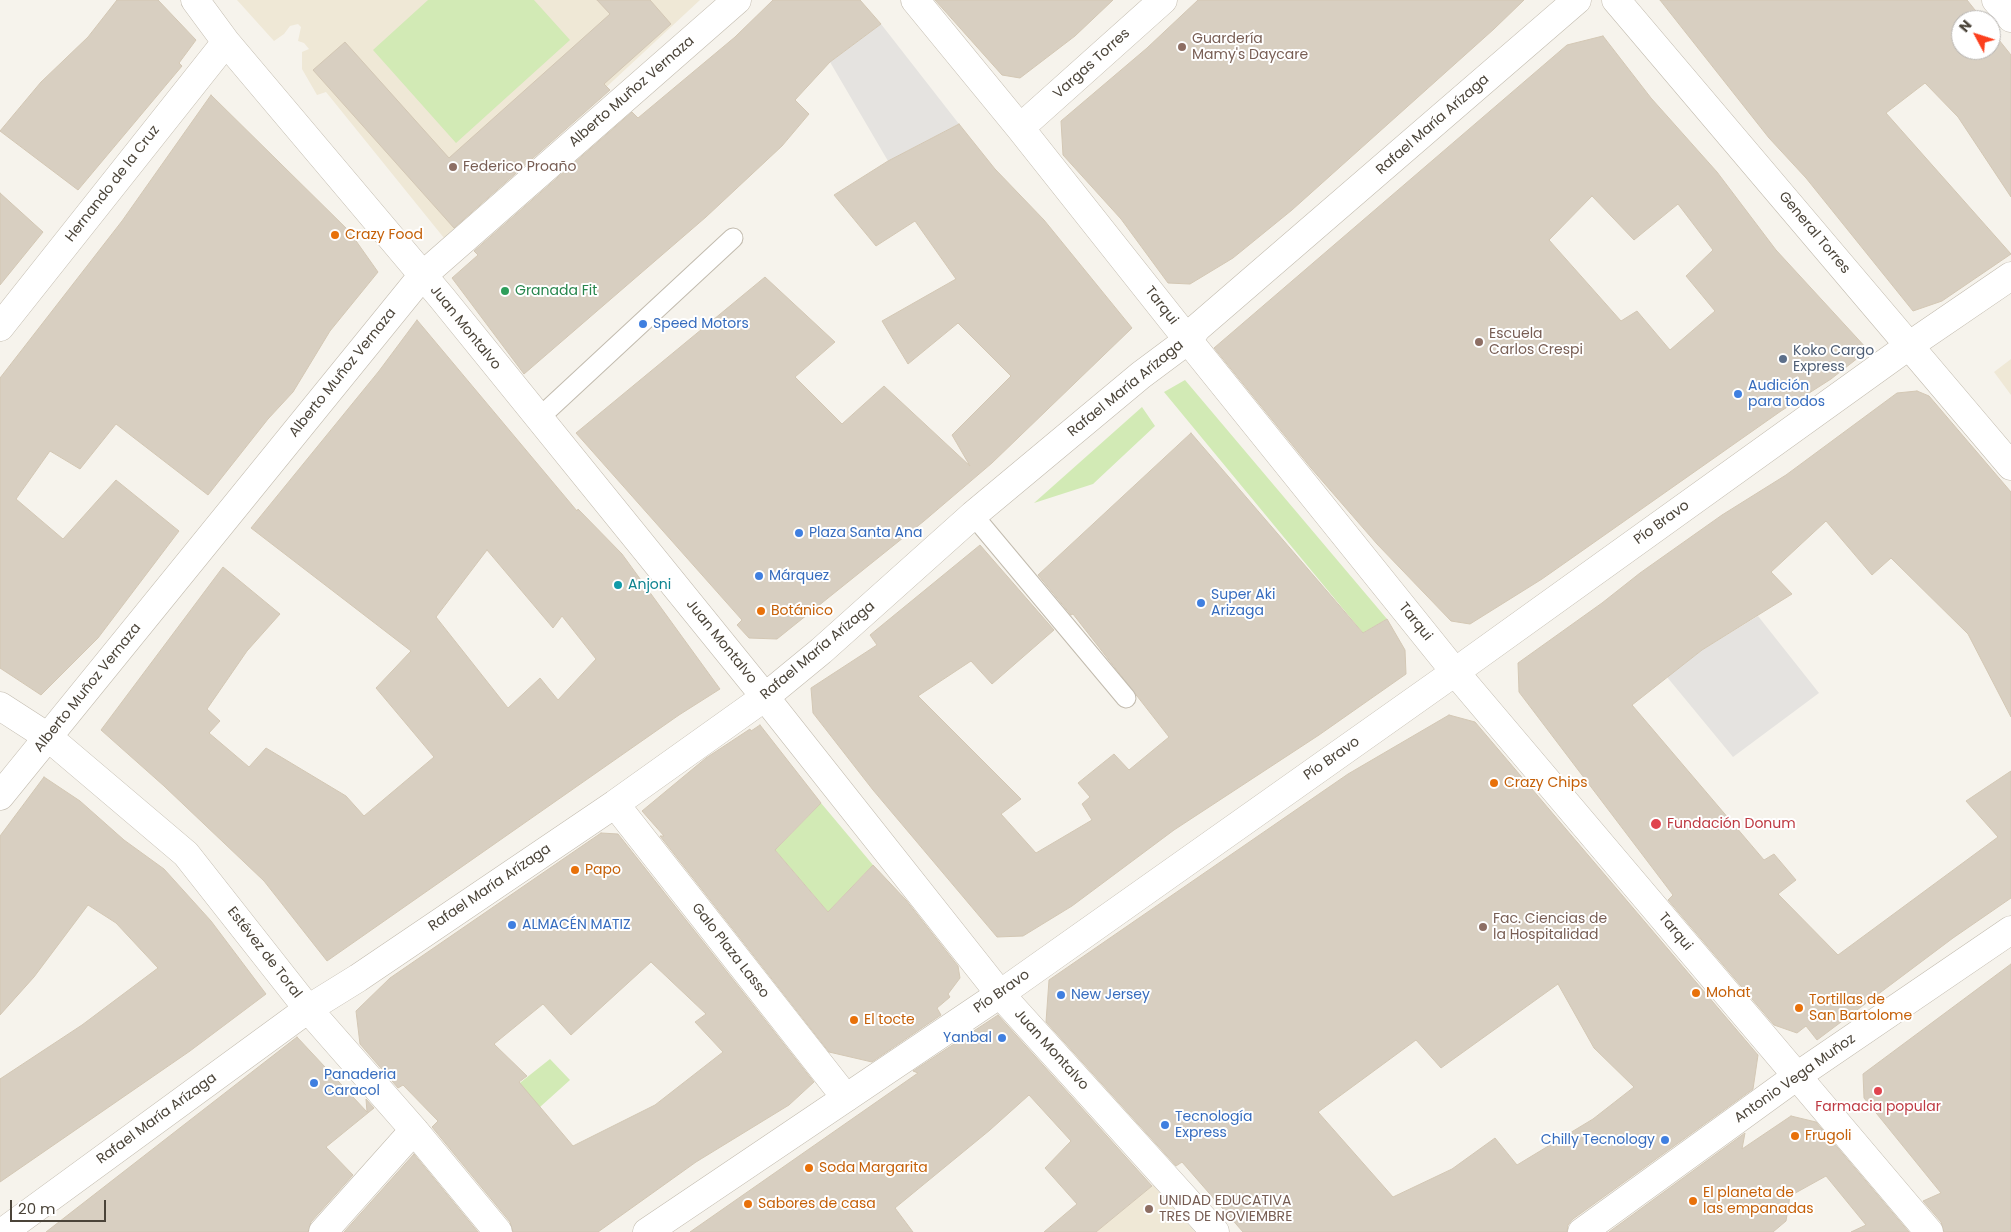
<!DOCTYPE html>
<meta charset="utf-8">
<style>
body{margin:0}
#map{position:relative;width:2011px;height:1232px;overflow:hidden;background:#f6f3ec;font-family:Poppins,sans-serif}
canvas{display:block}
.north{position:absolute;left:1951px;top:10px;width:50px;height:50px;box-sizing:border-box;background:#fff;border:1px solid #b7b4b0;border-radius:50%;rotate:310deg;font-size:14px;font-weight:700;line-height:20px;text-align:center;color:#4b4439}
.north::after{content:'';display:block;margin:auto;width:18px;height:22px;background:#fc3f1d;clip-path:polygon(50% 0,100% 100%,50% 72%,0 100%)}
.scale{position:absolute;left:10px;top:1200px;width:96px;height:22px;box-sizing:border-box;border:2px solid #4b4439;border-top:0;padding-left:6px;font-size:15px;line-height:18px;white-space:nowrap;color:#4b4439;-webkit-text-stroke:4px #fff;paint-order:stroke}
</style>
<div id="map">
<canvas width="2011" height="1232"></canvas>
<div class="north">N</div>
<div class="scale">20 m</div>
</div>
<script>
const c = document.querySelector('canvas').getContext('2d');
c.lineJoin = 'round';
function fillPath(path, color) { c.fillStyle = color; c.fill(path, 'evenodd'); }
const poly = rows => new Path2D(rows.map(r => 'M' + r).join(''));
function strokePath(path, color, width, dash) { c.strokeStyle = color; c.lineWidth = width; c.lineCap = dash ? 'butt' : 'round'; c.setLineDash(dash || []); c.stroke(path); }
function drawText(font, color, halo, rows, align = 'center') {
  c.font = font + ' Poppins,sans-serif'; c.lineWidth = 4; c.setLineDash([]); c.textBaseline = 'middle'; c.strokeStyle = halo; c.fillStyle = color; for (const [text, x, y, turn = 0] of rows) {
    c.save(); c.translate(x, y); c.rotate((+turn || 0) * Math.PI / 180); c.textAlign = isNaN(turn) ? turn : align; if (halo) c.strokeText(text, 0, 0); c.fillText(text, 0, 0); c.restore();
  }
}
fillPath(poly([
 [237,0,700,0,444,238,326,92,317,95,302,69,302,52,309,49,304,43,298,41,301,27,298,24,290,26,284,34,274,41],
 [2011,359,2011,395,1994,372],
 [1153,1185,1195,1232,1096,1232]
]), '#efe8d6');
fillPath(poly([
 [428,0,534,0,570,40,456,143,373,50],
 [1185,380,1387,619,1363,633,1164,392],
 [1142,407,1155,426,1093,484,1034,503],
 [821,803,873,865,828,912,775,850],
 [550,1059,570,1080,540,1107,453,1136]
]), '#d2eab5');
fillPath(poly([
 [881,24,959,124,888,161,830,62],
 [1758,616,1819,693,1733,757,1667,677,1702,650]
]), '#e5e3e0');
const building = poly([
 [117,0,158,0,196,40,179,63,182,66,78,190,0,131,41,82,88,37,117,0],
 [597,0,650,0,671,24,604,84,610,90,454,228,313,70,345,42,449,158,610,14,597,0],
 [773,0,860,0,881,24,830,62,795,100,809,114,782,146,706,217,524,374,452,278,478,255,474,251,632,112,638,118,735,37,773,0],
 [935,0,1113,0,1075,36,1020,78,1002,75,935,0],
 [1198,0,1524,0,1494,29,1292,210,1233,258,1190,284,1168,283,1121,219,1063,155,1061,121,1147,48,1198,0],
 [1660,0,1967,0,1983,20,1961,20,1961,50,1991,50,1991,30,2011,55,2011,197,1958,117,1925,83,1886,113,2011,254,1942,301,1913,311,1806,178,1769,138,1660,0],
 [1603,36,1651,98,1717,172,1776,250,1868,350,1831,379,1781,411,1542,579,1470,624,1451,621,1377,544,1311,468,1214,348,1567,45,1603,36],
 [1592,196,1634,240,1678,204,1713,250,1686,276,1715,311,1670,350,1637,311,1621,321,1549,240,1592,196],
 [211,95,349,231,378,272,330,331,293,392,268,419,208,495,116,424,80,469,50,451,16,499,63,539,116,480,179,531,98,638,41,695,0,668,0,378,122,221,211,95],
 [959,124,995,169,1044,220,1132,328,992,463,924,521,777,639,749,638,737,625,742,620,576,433,765,277,835,342,795,377,842,424,884,386,970,466,952,435,1011,376,958,323,908,364,882,321,956,279,915,221,876,246,834,195,888,161,959,124],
 [0,193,43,232,0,285,0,193],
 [417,320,577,511,578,509,622,554,720,689,679,715,327,961,264,881,164,786,101,730,223,567,280,614,247,651,207,709,220,721,209,733,249,767,266,748,346,796,364,816,434,757,376,688,411,651,251,528,379,371,417,320],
 [487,550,553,628,562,616,596,659,558,700,540,678,508,708,436,617,487,550],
 [1917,391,1929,396,2011,492,2011,717,1968,634,1891,558,1872,575,1826,521,1771,572,1792,594,1702,650,1632,705,1764,860,1774,854,1796,880,1778,894,1838,955,1998,837,1966,801,2011,771,2011,898,1953,938,1817,1040,1806,1026,1797,1033,1774,1025,1668,900,1673,895,1519,692,1518,663,1602,603,1640,573,1722,515,1786,475,1897,393,1917,391],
 [1191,433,1363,633,1387,619,1405,650,1406,674,1319,735,1174,830,1072,906,1023,936,997,937,873,790,813,713,811,688,877,645,870,635,980,545,1054,630,992,684,971,661,918,696,1021,799,1001,814,1036,853,1092,820,1082,804,1090,797,1078,783,1114,754,1129,770,1169,737,1073,614,1071,615,1038,575,1191,433],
 [1449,715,1475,722,1758,1055,1753,1089,1573,1219,1568,1225,1567,1232,1243,1232,1182,1162,1176,1166,1046,1022,1049,980,1348,774,1449,715],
 [1558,984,1594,1048,1634,1087,1593,1119,1517,1165,1495,1138,1452,1169,1393,1197,1318,1112,1416,1040,1441,1068,1558,984],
 [760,725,821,803,775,850,828,912,873,865,906,900,958,966,960,978,948,994,950,997,937,1008,941,1015,872,1062,829,1052,660,836,664,836,642,811,706,758,750,729,751,731,760,725],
 [44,777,80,801,124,840,164,869,211,921,266,994,190,1051,0,1182,0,1079,82,1025,158,968,116,923,88,905,34,977,0,1015,0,836,44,777],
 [601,833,618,834,814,1082,789,1105,696,1162,598,1232,513,1232,510,1222,432,1127,438,1121,403,1085,398,1088,360,1044,356,1011,390,978,601,833],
 [651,962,706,1014,695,1022,723,1052,655,1105,573,1146,519,1082,527,1076,494,1044,543,1004,571,1035,651,962],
 [2011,964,2011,1232,1944,1232,1941,1222,1923,1201,1941,1193,1864,1098,1863,1074,2011,964],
 [998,1015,1152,1186,1096,1232,1044,1232,1077,1204,1045,1168,1071,1141,1029,1095,990,1130,895,1208,913,1232,690,1232,918,1073,913,1071,998,1015],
 [297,1037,367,1112,366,1099,374,1108,326,1147,353,1175,311,1222,308,1232,46,1232,297,1037],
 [1791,1116,1816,1122,1909,1232,1851,1232,1866,1225,1826,1176,1790,1196,1786,1221,1773,1232,1609,1232,1745,1133,1742,1149,1791,1116],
 [414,1154,478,1232,344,1232,414,1154]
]);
fillPath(building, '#d8cfc1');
strokePath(building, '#d3c7b4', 1);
const lane = poly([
 [539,418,733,238],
 [973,515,1126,698]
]);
const street = poly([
 [195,0,226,42,442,298,757,687,1000,994,1215,1232],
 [915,0,1020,128,1188,340,1455,672,1929,1232],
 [1616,0,2011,466],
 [1996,0,2011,18],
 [1020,128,1163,0],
 [0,327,226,42],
 [0,706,48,737,186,854,308,1009,414,1130,498,1232],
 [0,796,422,276,737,0],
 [615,804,846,1098],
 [3,1232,308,1009,358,978,615,804,765,697,821,651,973,515,1141,375,1188,340,1197,328,1577,0],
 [323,1232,414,1130],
 [647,1232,1000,994,1455,672,1910,345,2011,276],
 [1582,1232,1797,1076,2011,930]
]);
strokePath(lane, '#c2bbae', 21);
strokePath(street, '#c2bbae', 29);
strokePath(lane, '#fff', 19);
strokePath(street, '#fff', 28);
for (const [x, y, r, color] of [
 [1182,47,5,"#8d6e63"],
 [453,167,5,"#8d6e63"],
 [335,235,5,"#e8710a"],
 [505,291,5,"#2e9e5b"],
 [643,324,5,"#3f7fe0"],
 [1479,342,5,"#8d6e63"],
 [1783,359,5,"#5c6f8a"],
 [1738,394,5,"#3f7fe0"],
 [799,533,5,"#3f7fe0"],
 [759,576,5,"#3f7fe0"],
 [618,585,5,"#0f9aa8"],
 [1201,603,5,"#3f7fe0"],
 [761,611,5,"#e8710a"],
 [1494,783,5,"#e8710a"],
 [1656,824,6,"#e0444e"],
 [575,870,5,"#e8710a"],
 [512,925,5,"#3f7fe0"],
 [1483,927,5,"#8d6e63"],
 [1696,993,5,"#e8710a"],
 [1061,995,5,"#3f7fe0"],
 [1799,1008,5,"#e8710a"],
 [854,1020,5,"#e8710a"],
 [1002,1038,5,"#3f7fe0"],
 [314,1083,5,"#3f7fe0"],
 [1878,1091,5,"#e0444e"],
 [1165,1125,5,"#3f7fe0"],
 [1795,1136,5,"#e8710a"],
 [1665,1140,5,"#3f7fe0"],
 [809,1168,5,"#e8710a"],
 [1693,1201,5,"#e8710a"],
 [748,1204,5,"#e8710a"],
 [1149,1209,5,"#8d6e63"]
]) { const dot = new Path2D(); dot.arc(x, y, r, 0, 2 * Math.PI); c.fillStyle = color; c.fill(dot); strokePath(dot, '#fff', 2); }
drawText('14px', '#785e54', '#fff', [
 ["Guardería",1192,39],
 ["Mamy's Daycare",1192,55],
 ["Federico Proaño",463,167],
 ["Escuela",1489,334],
 ["Carlos Crespi",1489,350],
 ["Fac. Ciencias de",1493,919],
 ["la Hospitalidad",1493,935],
 ["UNIDAD EDUCATIVA",1159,1201],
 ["TRES DE NOVIEMBRE",1159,1217]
], 'left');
drawText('14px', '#4b4439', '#fff', [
 ["Vargas Torres",1092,64,-42],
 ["Alberto Muñoz Vernaza",632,92,-41],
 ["Rafael María Arízaga",1433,125,-41],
 ["Hernando de la Cruz",113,184,-52],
 ["General Torres",1814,233,50],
 ["Tarqui",1161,306,52],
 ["Juan Montalvo",465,328,51],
 ["Alberto Muñoz Vernaza",343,373,-51],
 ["Rafael María Arízaga",1126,389,-39],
 ["Pío Bravo",1662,523,-36],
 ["Tarqui",1415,622,51],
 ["Juan Montalvo",721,642,51],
 ["Rafael María Arízaga",818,651,-40],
 ["Alberto Muñoz Vernaza",88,688,-51],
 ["Pío Bravo",1332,759,-35],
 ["Rafael María Arízaga",490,888,-34],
 ["Tarqui",1675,932,50],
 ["Galo Plaza Lasso",730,951,52],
 ["Estévez de Toral",264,953,52],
 ["Pío Bravo",1002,992,-35],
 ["Juan Montalvo",1051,1050,48],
 ["Antonio Vega Muñoz",1795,1079,-35],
 ["Rafael María Arízaga",157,1119,-36]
]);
drawText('14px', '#c56008', '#fff', [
 ["Crazy Food",345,235],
 ["Botánico",771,611],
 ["Crazy Chips",1504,783],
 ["Papo",585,870],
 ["Mohat",1706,993],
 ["Tortillas de",1809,1000],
 ["San Bartolome",1809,1016],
 ["El tocte",864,1020],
 ["Frugoli",1805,1136],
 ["Soda Margarita",819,1168],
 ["El planeta de",1703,1193],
 ["las empanadas",1703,1209],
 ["Sabores de casa",758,1204]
], 'left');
drawText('14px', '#27864d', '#fff', [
 ["Granada Fit",515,291]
], 'left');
drawText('14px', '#366cbe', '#fff', [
 ["Speed Motors",653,324],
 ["Audición",1748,386],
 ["para todos",1748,402],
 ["Plaza Santa Ana",809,533],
 ["Márquez",769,576],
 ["Super Aki",1211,595],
 ["Arizaga",1211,611],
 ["ALMACÉN MATIZ",522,925],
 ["New Jersey",1071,995],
 ["Yanbal",992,1038,"right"],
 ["Panaderia",324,1075],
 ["Caracol",324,1091],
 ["Tecnología",1175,1117],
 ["Express",1175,1133],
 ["Chilly Tecnology",1655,1140,"right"]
], 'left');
drawText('14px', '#4e5e75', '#fff', [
 ["Koko Cargo",1793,351],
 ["Express",1793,367]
], 'left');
drawText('14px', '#0d838f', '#fff', [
 ["Anjoni",628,585]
], 'left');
drawText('14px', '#be3a42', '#fff', [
 ["Fundación Donum",1667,824],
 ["Farmacia popular",1878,1107,"center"]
], 'left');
</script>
